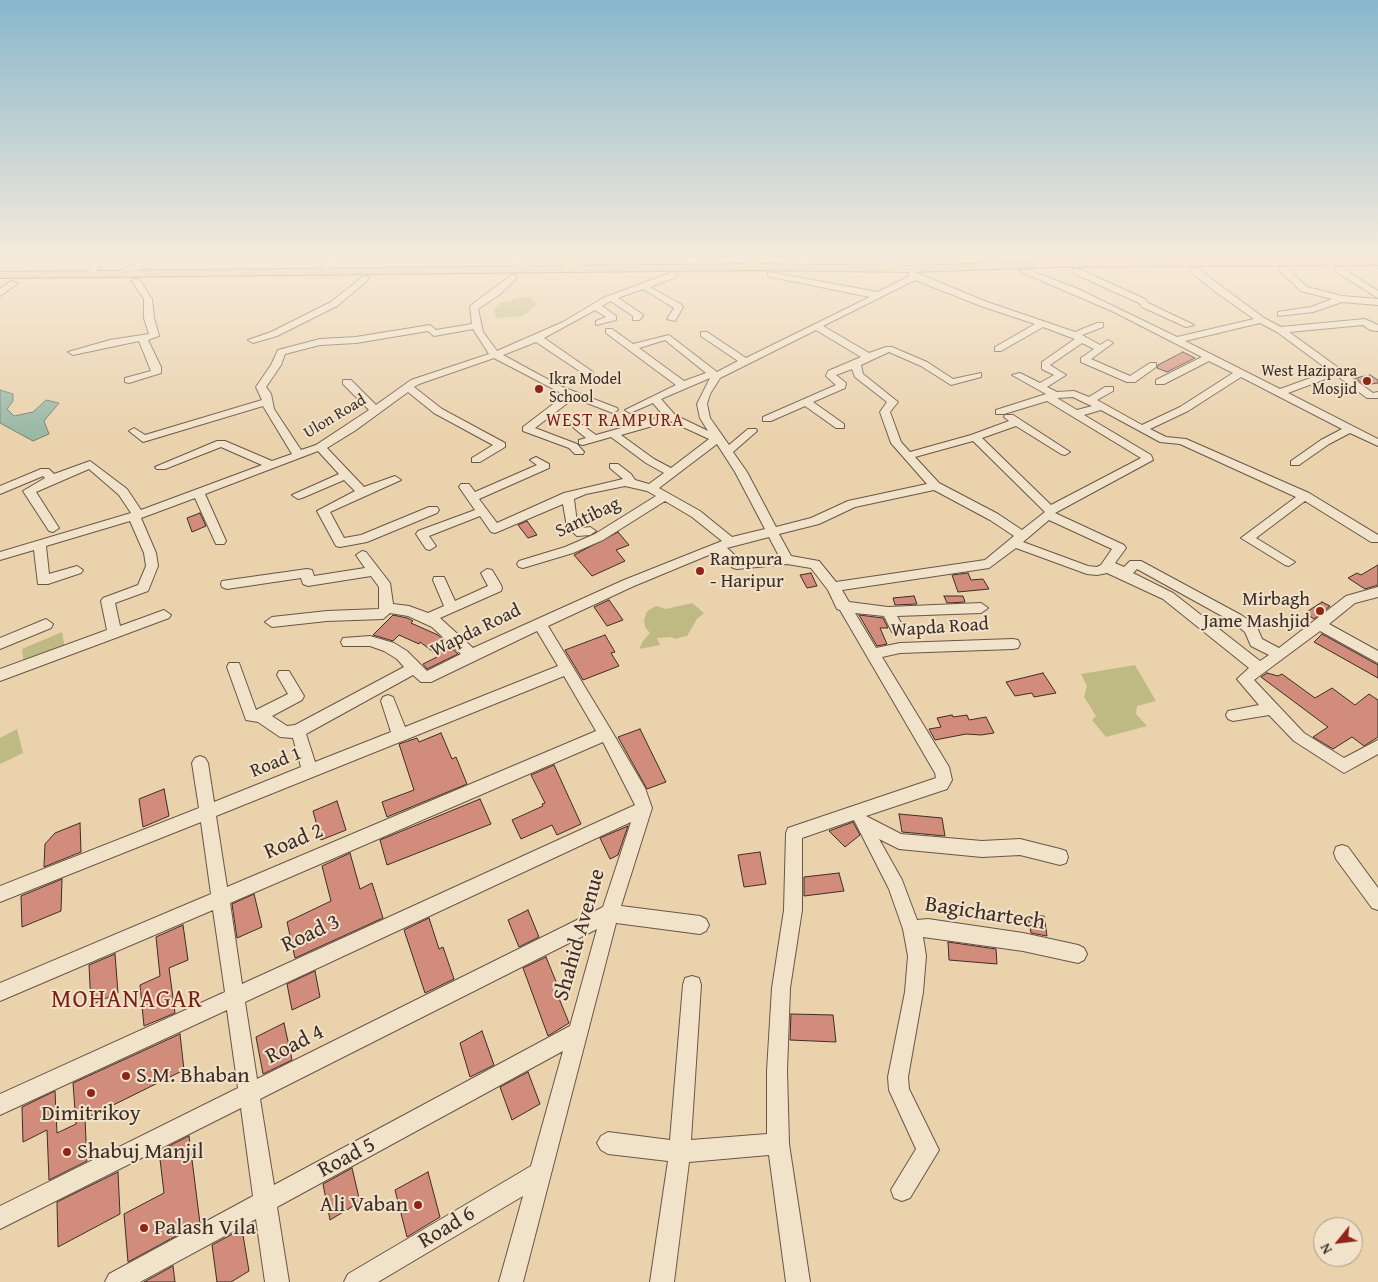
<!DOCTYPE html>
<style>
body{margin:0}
#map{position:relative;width:1378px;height:1282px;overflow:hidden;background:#ead2ad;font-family:"Gentium Book Plus",serif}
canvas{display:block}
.north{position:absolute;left:1313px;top:1217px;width:50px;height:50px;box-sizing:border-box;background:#f1e2ca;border:1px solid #a99a88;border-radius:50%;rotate:241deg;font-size:14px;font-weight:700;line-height:20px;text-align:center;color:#3e2d26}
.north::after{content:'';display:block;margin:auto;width:18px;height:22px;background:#8f2418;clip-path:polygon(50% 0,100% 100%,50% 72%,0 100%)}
</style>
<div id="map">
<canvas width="1378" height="1282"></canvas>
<div class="north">N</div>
</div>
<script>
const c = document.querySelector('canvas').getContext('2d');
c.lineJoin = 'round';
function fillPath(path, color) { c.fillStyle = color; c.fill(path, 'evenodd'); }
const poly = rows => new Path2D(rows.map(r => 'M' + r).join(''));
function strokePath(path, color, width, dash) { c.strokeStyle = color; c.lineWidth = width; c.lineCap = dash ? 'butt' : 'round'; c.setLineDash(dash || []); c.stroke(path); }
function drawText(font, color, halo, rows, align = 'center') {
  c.font = font + ' "Gentium Book Plus",serif'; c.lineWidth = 4; c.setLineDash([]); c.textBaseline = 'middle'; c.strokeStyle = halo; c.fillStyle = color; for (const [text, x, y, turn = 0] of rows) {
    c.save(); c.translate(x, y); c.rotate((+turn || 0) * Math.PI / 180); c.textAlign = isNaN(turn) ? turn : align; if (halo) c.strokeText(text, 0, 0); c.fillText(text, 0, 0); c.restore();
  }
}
fillPath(poly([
 [528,296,538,304,523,316,496,318,494,309,500,303],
 [692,603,704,613,697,619,687,636,674,639,672,637,657,638,660,645,639,649,643,641,650,633,645,627,644,621,646,613,650,609,657,606,666,609],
 [62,632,65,648,24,664,22,649],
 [1135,665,1156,701,1137,706,1136,714,1147,726,1106,737,1092,720,1096,716,1084,697,1087,686,1081,674],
 [17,729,23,753,0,764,0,738]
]), '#bfba84');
const water = poly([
 [0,390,13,394,13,401,7,409,14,416,33,412,46,400,59,403,44,421,49,434,33,441,0,423,0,390]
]);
fillPath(water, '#99b8a5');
strokePath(water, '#758072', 1);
const building = poly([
 [1183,352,1195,358,1167,372,1157,368,1158,365,1183,352],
 [1370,375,1378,380,1378,383,1365,385,1355,378,1370,375],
 [200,513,206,526,192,532,187,518,200,513],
 [527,521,537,535,528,538,518,525,527,521],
 [618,532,629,545,616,550,625,561,592,576,574,555,618,532],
 [1378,565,1378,585,1365,589,1348,578,1357,573,1361,575,1378,565],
 [811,573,817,586,807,588,800,575,811,573],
 [968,573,971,580,983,579,989,589,958,592,952,575,968,573],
 [914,596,917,604,895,605,893,598,914,596],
 [944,596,963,596,965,602,947,603,944,596],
 [609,600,623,620,607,626,594,607,609,600],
 [1322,602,1330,606,1314,619,1305,613,1322,602],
 [393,615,407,618,413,621,411,623,438,635,458,654,427,669,423,664,439,656,420,642,419,644,399,635,393,641,373,635,393,615],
 [859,615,883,618,888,628,880,628,887,644,877,646,859,615],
 [1322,634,1378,665,1378,678,1314,642,1322,634],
 [605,635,615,652,611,653,619,666,583,680,565,650,605,635],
 [1043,673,1056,693,1034,697,1032,693,1015,696,1006,682,1043,673],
 [1267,673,1278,676,1282,674,1315,698,1332,688,1355,705,1369,694,1378,700,1378,737,1364,746,1352,737,1333,749,1313,737,1328,727,1261,677,1267,673],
 [952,715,953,717,967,715,969,720,986,717,994,733,981,735,966,734,935,740,929,729,941,727,937,718,952,715],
 [640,729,666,782,647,789,618,737,640,729],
 [441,733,452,759,456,757,467,784,387,817,382,802,414,790,399,744,417,738,419,742,441,733],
 [554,765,581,824,557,835,552,825,521,839,512,820,543,806,542,804,545,803,531,775,554,765],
 [164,789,169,816,143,827,139,799,164,789],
 [480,799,491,824,387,865,380,840,480,799],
 [337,801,346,830,321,840,313,811,337,801],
 [899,814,942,818,945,836,902,832,899,814],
 [853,822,860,835,845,847,829,831,853,822],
 [80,823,81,852,44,867,45,844,55,833,80,823],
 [628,826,618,855,610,859,600,838,628,826],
 [760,852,766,884,744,887,738,855,760,852],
 [350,853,360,889,372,883,383,918,295,958,287,922,331,901,322,866,350,853],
 [839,873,844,891,804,896,804,877,839,873],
 [62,879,61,911,22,927,21,896,62,879],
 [254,894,262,927,237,938,232,904,254,894],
 [528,910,539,937,519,947,508,920,528,910],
 [1028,916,1044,916,1047,936,1031,933,1028,916],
 [429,918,439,949,443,947,454,979,425,993,404,930,429,918],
 [183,925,188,960,169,968,175,1013,144,1026,140,985,160,976,156,937,183,925],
 [948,942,996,949,997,964,949,960,948,942],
 [115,954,118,993,91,1005,89,965,115,954],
 [546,957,557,984,554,986,569,1023,548,1036,523,968,546,957],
 [315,971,320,997,292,1010,287,984,315,971],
 [791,1014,833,1015,836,1042,790,1040,791,1014],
 [284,1023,292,1060,263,1074,256,1037,284,1023],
 [482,1031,494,1065,470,1077,460,1043,482,1031],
 [180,1034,184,1070,85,1119,87,1161,49,1180,47,1130,23,1142,22,1107,55,1091,57,1133,76,1124,73,1083,180,1034],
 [528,1072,540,1104,512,1120,500,1087,528,1072],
 [189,1136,200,1223,128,1262,124,1214,164,1193,159,1151,189,1136],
 [352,1168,360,1202,330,1220,323,1184,352,1168],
 [118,1172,120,1214,58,1247,57,1202,118,1172],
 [428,1172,440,1217,407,1237,395,1190,428,1172],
 [242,1229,249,1271,231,1282,217,1282,212,1245,242,1229],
 [173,1266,175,1282,144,1282,173,1266]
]);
fillPath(building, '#d18c7c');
strokePath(building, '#3e2d26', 1);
const minor = poly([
 [102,256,111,256,91,276,85,276,85,272,102,256],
 [169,256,185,256,116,277,112,274,137,264,169,256],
 [319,256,327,256,330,273,323,271,319,256],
 [527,256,536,256,520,272,514,272,514,268,527,256],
 [550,256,560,256,580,269,573,271,550,256],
 [742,256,751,256,759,267,758,269,752,269,742,256],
 [868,256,879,256,899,267,892,269,868,256],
 [970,256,983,256,1008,266,1001,268,970,256],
 [1035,256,1046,256,1058,264,1051,266,1035,256],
 [1094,256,1104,256,1115,264,1108,266,1094,256],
 [1362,256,1372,256,1378,262,1371,264,1362,256],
 [1280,267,1286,267,1307,287,1342,296,1378,299,1378,305,1342,302,1313,312,1278,316,1278,312,1311,307,1332,299,1301,291,1280,271,1280,267],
 [1335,267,1341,267,1378,291,1378,298,1335,271,1335,267],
 [1191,268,1197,268,1264,318,1281,327,1365,319,1378,325,1378,331,1370,330,1363,325,1289,332,1373,393,1378,392,1378,398,1367,398,1336,375,1288,393,1378,439,1378,446,1350,433,1329,444,1299,465,1291,465,1291,461,1321,440,1342,429,1241,377,1188,411,1150,429,1166,437,1186,439,1309,493,1378,535,1378,542,1371,542,1305,501,1256,538,1295,562,1289,566,1285,565,1241,538,1296,497,1180,444,1160,442,1101,410,1084,415,1151,455,1153,460,1055,513,1124,545,1126,548,1115,563,1124,567,1130,561,1141,561,1241,615,1256,625,1262,639,1279,648,1346,596,1378,587,1378,597,1355,603,1329,624,1378,651,1378,663,1320,631,1254,680,1304,733,1344,758,1378,740,1378,754,1344,773,1294,741,1269,715,1233,721,1228,719,1226,715,1228,711,1259,705,1237,679,1249,668,1163,599,1107,573,1097,575,1087,574,1016,548,989,568,842,590,849,602,888,607,981,603,988,608,981,613,897,616,904,628,897,633,892,632,884,616,855,613,876,648,900,643,1013,639,1018,640,1020,644,1018,648,1013,649,900,653,882,657,949,767,952,780,947,789,866,816,901,834,982,841,1020,839,1060,849,1066,851,1068,857,1066,863,1060,865,1020,855,982,857,899,849,879,839,902,880,917,920,928,919,1023,933,1078,945,1084,948,1087,954,1084,960,1078,963,1023,951,923,937,926,956,923,992,908,1077,909,1089,939,1150,910,1198,902,1201,894,1198,891,1190,916,1149,889,1090,888,1077,905,992,908,956,903,929,889,889,854,820,802,838,802,910,790,988,787,1071,789,1144,810,1282,786,1282,769,1155,689,1162,674,1282,650,1282,668,1161,608,1154,601,1150,597,1143,601,1136,608,1132,670,1140,683,985,685,978,692,976,699,978,701,985,691,1140,767,1134,767,1071,772,988,784,910,786,833,788,828,936,778,935,773,840,610,837,609,828,590,811,568,787,564,737,569,733,568,716,552,634,586,548,626,611,730,645,788,652,808,621,906,700,916,706,919,709,925,706,931,700,934,616,923,523,1282,499,1282,523,1196,378,1282,344,1282,348,1274,531,1166,563,1051,277,1207,289,1282,265,1282,256,1219,140,1282,105,1282,109,1274,253,1196,241,1108,0,1229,0,1206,238,1088,227,1010,0,1115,0,1094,225,992,213,910,0,1001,0,983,211,894,201,822,0,902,0,886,199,808,192,763,195,758,200,756,205,758,208,763,214,802,301,767,293,738,280,737,258,722,246,720,227,667,229,663,239,663,256,710,288,694,277,675,279,671,289,671,304,696,302,700,272,716,287,726,295,725,404,667,397,659,384,651,370,646,343,646,341,642,343,638,370,636,394,643,407,651,427,671,461,654,432,627,408,616,390,613,383,619,327,621,272,627,265,622,272,617,327,611,379,609,379,587,371,576,308,586,303,584,301,578,227,589,222,587,221,584,222,581,307,569,312,570,314,576,365,568,356,555,362,551,366,552,390,583,393,604,409,606,428,613,444,606,433,580,434,577,444,577,455,601,488,586,481,573,487,569,492,570,501,585,502,588,501,591,440,618,473,648,624,580,722,541,692,517,665,501,603,540,573,553,523,568,519,567,517,564,519,561,565,547,595,534,656,496,647,491,625,486,586,494,574,499,577,523,583,528,590,527,596,531,590,535,577,536,567,527,563,504,495,533,491,532,480,516,429,536,436,546,430,550,426,549,416,534,418,531,475,510,459,487,461,484,469,484,475,492,537,465,530,460,536,457,549,464,549,468,479,499,497,523,564,493,623,479,610,468,610,464,618,464,631,474,635,480,649,484,664,473,646,463,611,437,583,445,579,444,579,440,586,438,569,424,570,422,578,422,596,435,664,416,653,403,630,413,625,410,676,385,606,333,606,329,612,329,633,344,669,335,717,372,738,361,701,336,701,332,707,332,746,358,870,297,771,277,768,276,768,272,878,292,910,276,908,274,912,271,987,302,1075,332,1097,323,1103,323,1103,327,1082,335,1100,345,1108,340,1113,343,1091,359,1130,376,1150,363,1156,363,1156,367,1135,382,1127,382,1081,362,1081,358,1094,349,1082,343,1050,365,1066,375,1047,387,1057,392,1074,391,1089,397,1105,387,1113,387,1113,391,1097,400,1142,425,1180,407,1233,373,1209,361,1164,384,1156,384,1156,380,1202,357,1114,312,1019,271,1026,269,1076,288,1177,337,1254,319,1217,293,1191,272,1191,268],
 [915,280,981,306,1035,324,995,347,995,351,1001,351,1043,327,1075,339,1042,362,1042,369,1054,375,1040,383,1020,373,1012,375,1046,394,996,410,996,414,1004,414,1047,401,1141,458,1051,505,982,438,1016,426,1061,454,1065,455,1070,452,1013,415,1005,415,1004,417,1009,421,971,435,910,452,901,442,890,412,898,402,863,374,861,365,889,352,921,366,951,385,981,377,981,373,953,379,927,362,892,347,886,347,869,353,823,326,915,280],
 [1260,323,1277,332,1330,371,1280,389,1185,341,1260,323],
 [816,330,861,357,828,371,826,376,836,385,763,417,763,421,771,421,805,406,836,428,844,428,844,424,813,402,845,388,846,383,836,375,852,369,855,377,887,402,880,412,891,443,927,484,848,501,811,518,776,527,747,472,733,452,757,431,756,429,748,429,729,445,710,418,707,404,710,394,720,378,816,330],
 [665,340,706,373,684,381,639,348,665,340],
 [710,378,697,404,700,418,708,431,675,415,661,399,710,378],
 [1073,397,1085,403,1092,406,1077,410,1057,398,1073,397],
 [670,421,709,439,671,468,654,459,621,435,670,421],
 [973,441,1045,512,1022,530,998,514,939,483,915,457,973,441],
 [717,444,735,472,765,529,732,537,700,511,659,488,717,444],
 [934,490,990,520,1014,536,985,560,836,582,819,561,791,556,779,534,819,524,855,507,934,490],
 [1049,520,1112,549,1101,565,1097,567,1088,566,1023,542,1049,520],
 [769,537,779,556,740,560,727,548,769,537],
 [1137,569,1231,621,1245,632,1251,646,1269,655,1260,661,1173,593,1133,573,1137,569],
 [537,631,558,666,405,727,393,697,388,695,383,697,381,701,391,732,315,762,306,734,413,675,421,682,431,682,537,631],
 [564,676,596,731,227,887,216,816,564,676],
 [603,742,635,805,242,984,230,903,603,742],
 [631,822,603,907,257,1079,245,1002,631,822],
 [597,929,570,1026,274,1185,260,1099,597,929],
 [1073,269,1079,269,1145,299,1148,303,1194,325,1186,327,1142,307,1139,303,1073,273,1073,269],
 [673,272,677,275,676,277,650,287,682,305,683,307,675,321,667,319,674,308,643,289,618,298,642,314,643,316,639,320,633,320,633,316,611,301,602,306,616,316,616,320,596,325,596,321,606,317,595,310,544,338,593,372,593,376,587,376,536,342,503,355,560,386,617,408,618,410,613,413,574,398,535,428,577,444,584,452,583,454,575,454,569,448,523,431,523,427,565,395,494,358,419,384,414,387,442,409,505,443,505,447,480,462,472,462,472,458,493,445,434,413,408,392,356,430,327,448,364,487,395,476,401,480,330,512,344,538,361,535,429,507,437,507,439,510,437,513,367,542,340,547,336,546,317,511,355,491,344,480,302,498,298,499,292,495,339,474,318,451,205,494,226,541,224,544,216,544,195,498,144,517,141,518,156,553,158,566,148,591,115,603,120,626,164,610,171,615,169,618,0,681,0,669,107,630,101,601,103,598,138,585,146,566,144,553,130,521,46,546,49,574,77,566,83,570,81,573,48,584,38,584,34,550,0,560,0,552,131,513,119,495,89,469,36,492,59,528,53,532,49,531,23,491,45,478,43,476,0,494,0,486,41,469,49,469,54,474,90,461,127,489,141,510,262,465,221,447,165,469,157,469,155,467,217,441,225,441,272,461,292,454,263,406,143,442,129,431,134,428,145,435,262,400,256,387,271,365,278,350,320,339,356,337,430,325,436,330,472,324,470,306,513,274,517,277,516,279,499,295,478,309,483,332,497,351,563,322,603,298,673,272],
 [473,329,489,354,411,380,376,405,351,380,343,380,343,384,369,410,316,445,301,450,274,409,271,394,266,387,281,365,285,354,320,345,356,343,428,331,434,336,473,329],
 [365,275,369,278,368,280,337,306,277,336,253,343,248,340,271,332,331,302,365,275],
 [133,279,139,279,152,299,154,318,159,336,148,340,161,367,161,373,129,383,125,382,125,378,151,371,139,341,73,355,68,352,110,340,149,334,144,318,144,299,132,281,133,279],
 [11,281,18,283,0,296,0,289,11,281],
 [46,619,53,624,51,628,0,649,0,638,46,619],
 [1342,845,1348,847,1378,888,1378,910,1372,908,1336,859,1334,853,1336,847,1342,845]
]);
const major = poly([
 [1378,259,1378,265,1054,267,911,272,755,270,0,278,0,272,755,264,911,266,1054,261,1378,259]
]);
strokePath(minor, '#695648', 2);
strokePath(major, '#3e2d26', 2);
fillPath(minor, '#f1e2ca');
fillPath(major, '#e5b976');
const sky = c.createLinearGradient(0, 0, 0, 436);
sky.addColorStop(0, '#88b6cd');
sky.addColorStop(0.59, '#f6ebda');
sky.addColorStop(1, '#f6ebda00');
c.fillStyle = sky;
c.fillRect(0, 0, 1378, 436);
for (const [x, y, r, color] of [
 [1367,381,5,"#8f2418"],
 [539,389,5,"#8f2418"],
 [700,571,5,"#8f2418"],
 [1320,611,5,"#8f2418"],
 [126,1076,5,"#8f2418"],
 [91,1093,5,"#8f2418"],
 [67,1152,5,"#8f2418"],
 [418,1205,5,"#8f2418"],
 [144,1228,5,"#8f2418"]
]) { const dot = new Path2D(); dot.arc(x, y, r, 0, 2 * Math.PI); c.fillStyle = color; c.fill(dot); strokePath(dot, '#f1e2ca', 2); }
drawText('16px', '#3e2d26', '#f1e2ca', [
 ["West Hazipara",1357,372],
 ["Mosjid",1357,390],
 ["Ikra Model",549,380,"left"],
 ["School",549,398,"left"]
], 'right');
drawText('16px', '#3e2d26', '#f1e2ca', [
 ["Ulon Road",335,417,-31]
]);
c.letterSpacing = '1px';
drawText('18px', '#7a1f14', '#f1e2ca', [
 ["WEST RAMPURA",615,421]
]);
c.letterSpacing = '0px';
drawText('19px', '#3e2d26', '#f1e2ca', [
 ["Santibag",588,518,-26],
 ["Wapda Road",940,628,-4],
 ["Wapda Road",476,631,-26],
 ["Road 1",276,763,-22]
]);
drawText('19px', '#3e2d26', '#f1e2ca', [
 ["Rampura",710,560],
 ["- Haripur",710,582],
 ["Mirbagh",1310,600,"right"],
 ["Jame Mashjid",1310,622,"right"]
], 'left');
drawText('22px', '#3e2d26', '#f1e2ca', [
 ["Road 2",294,842,-23],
 ["Bagichartech",985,914,9],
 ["Road 3",311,934,-25],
 ["Shahid Avenue",580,935,-74],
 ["Road 4",295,1045,-27],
 ["Road 5",347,1158,-28],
 ["Road 6",447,1228,-31]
]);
drawText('22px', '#3e2d26', '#f1e2ca', [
 ["S.M. Bhaban",136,1076],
 ["Dimitrikoy",91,1114,"center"],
 ["Shabuj Manjil",77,1152],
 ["Ali Vaban",408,1205,"right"],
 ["Palash Vila",154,1228]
], 'left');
c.letterSpacing = '1px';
drawText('25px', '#7a1f14', '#f1e2ca', [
 ["MOHANAGAR",127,1001]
]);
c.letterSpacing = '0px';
</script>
